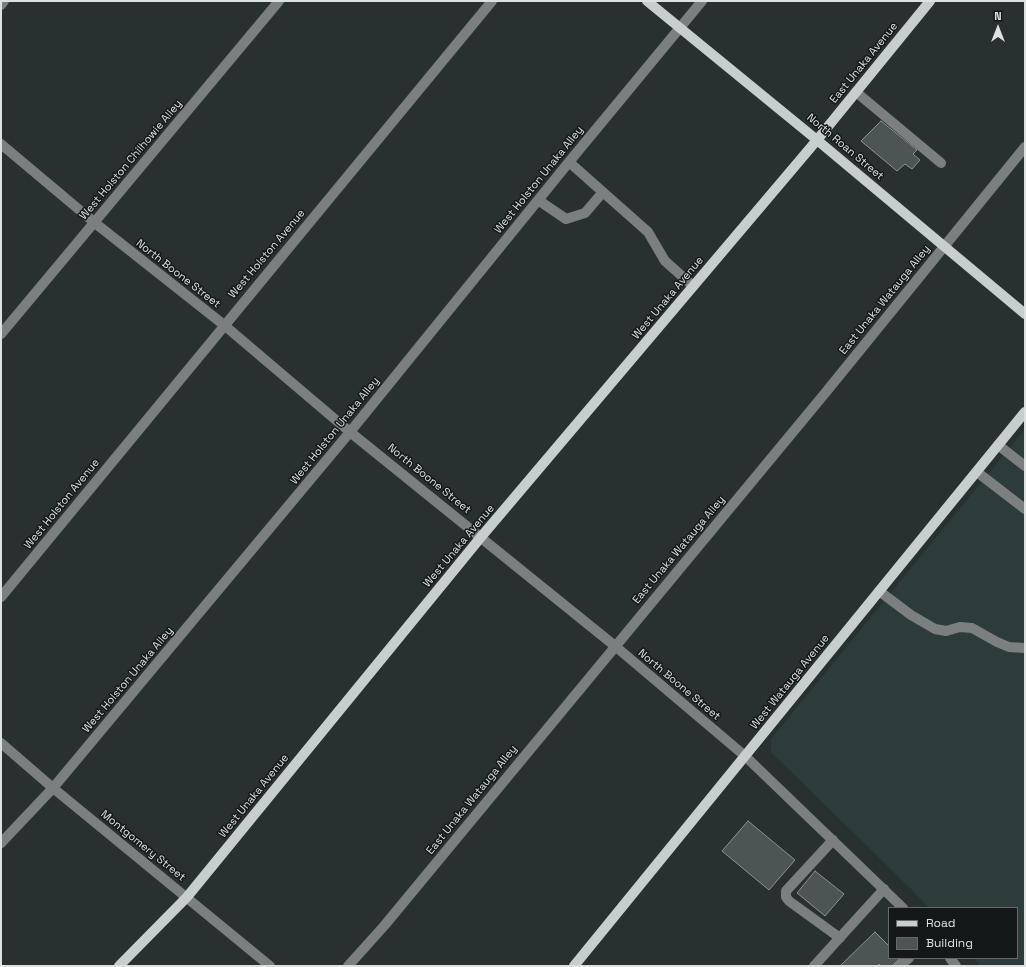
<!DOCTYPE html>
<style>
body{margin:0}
#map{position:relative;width:1026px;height:967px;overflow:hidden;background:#293130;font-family:"Space Grotesk",sans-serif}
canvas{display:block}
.frame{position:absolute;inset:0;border:2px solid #dde2e1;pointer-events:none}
.legend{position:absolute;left:888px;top:907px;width:130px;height:52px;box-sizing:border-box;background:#151818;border:1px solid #656968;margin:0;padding:5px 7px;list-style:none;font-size:12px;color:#dde2e1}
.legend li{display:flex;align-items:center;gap:8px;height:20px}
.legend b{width:20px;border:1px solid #656968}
.north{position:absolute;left:978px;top:8px;width:40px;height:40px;-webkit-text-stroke:3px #151818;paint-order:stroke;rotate:0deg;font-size:11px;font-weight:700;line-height:16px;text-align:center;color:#dde2e1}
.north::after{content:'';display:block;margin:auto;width:14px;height:18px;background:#dde2e1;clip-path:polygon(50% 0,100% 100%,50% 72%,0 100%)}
</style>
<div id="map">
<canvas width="1026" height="967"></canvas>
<div class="frame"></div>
<ul class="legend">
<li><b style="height:5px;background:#c7cfce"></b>Road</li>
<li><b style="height:11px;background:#4c5454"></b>Building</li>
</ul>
<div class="north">N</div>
</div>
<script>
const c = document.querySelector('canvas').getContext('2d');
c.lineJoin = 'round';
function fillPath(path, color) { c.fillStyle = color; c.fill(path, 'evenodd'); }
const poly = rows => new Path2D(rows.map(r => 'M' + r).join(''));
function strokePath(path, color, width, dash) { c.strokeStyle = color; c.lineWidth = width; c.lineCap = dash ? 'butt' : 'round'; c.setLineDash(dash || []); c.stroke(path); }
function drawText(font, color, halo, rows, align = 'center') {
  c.font = font + ' "Space Grotesk",sans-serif'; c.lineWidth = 3; c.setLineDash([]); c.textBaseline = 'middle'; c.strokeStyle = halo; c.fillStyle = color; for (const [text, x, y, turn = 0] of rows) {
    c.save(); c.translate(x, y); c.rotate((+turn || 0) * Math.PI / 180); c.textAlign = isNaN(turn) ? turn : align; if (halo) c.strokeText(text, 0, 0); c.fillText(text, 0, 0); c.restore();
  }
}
fillPath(poly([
 [1025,429,1025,966,980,966,974,958,1017,958,1017,908,929,908,911,889,771,752,771,739]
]), '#2d3c3b');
const building = poly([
 [881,121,917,150,913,154,920,160,912,169,905,164,897,171,861,141,881,121],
 [748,821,795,860,769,890,722,851,748,821],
 [815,871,844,894,825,916,797,893,815,871],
 [875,932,889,946,889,958,900,958,892,966,881,966,879,964,877,966,840,966,875,932]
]);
fillPath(building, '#4c5454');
strokePath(building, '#8a9392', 1);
strokePath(poly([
 [1,5,4,1],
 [856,92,941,163],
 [1,144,95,223,224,325,350,432,615,646,745,756,903,908],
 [569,162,648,232,665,261,693,286],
 [538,200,566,219,585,213,603,192],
 [1,334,279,1],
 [998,445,1025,466],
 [977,472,1025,509],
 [879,591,911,615,935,629,946,631,960,627,972,628,997,642,1009,647,1025,648],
 [1,597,492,1],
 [1,743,53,788,270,966],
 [833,840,786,891,786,897,789,901,840,938],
 [1,843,53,788,350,432,569,162,702,1],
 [950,958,956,966],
 [348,966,384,926,826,392,1025,147],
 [814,966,884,889],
 [899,966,909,958]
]), '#7b7f7f', 10);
strokePath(poly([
 [647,1,817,140,1025,314],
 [119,966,187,897,481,537,817,140,930,1],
 [574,966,1025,412]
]), '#c7cfce', 10);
drawText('11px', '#dde2e1', '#151818', [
 ["East Unaka Avenue",864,63,-51],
 ["North Roan Street",845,147,40],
 ["West Holston Chilhowie Alley",131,160,-50],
 ["West Holston Unaka Alley",539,180,-51],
 ["West Holston Avenue",267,254,-50],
 ["North Boone Street",178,274,38],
 ["West Unaka Avenue",668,298,-50],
 ["East Unaka Watauga Alley",885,300,-51],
 ["West Holston Unaka Alley",335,431,-51],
 ["North Boone Street",429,479,39],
 ["West Holston Avenue",62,504,-51],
 ["West Unaka Avenue",459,546,-50],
 ["East Unaka Watauga Alley",679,550,-50],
 ["West Holston Unaka Alley",128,680,-50],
 ["West Watauga Avenue",790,682,-51],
 ["North Boone Street",679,685,40],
 ["West Unaka Avenue",254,796,-51],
 ["East Unaka Watauga Alley",472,800,-51],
 ["Montgomery Street",143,846,39]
]);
</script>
